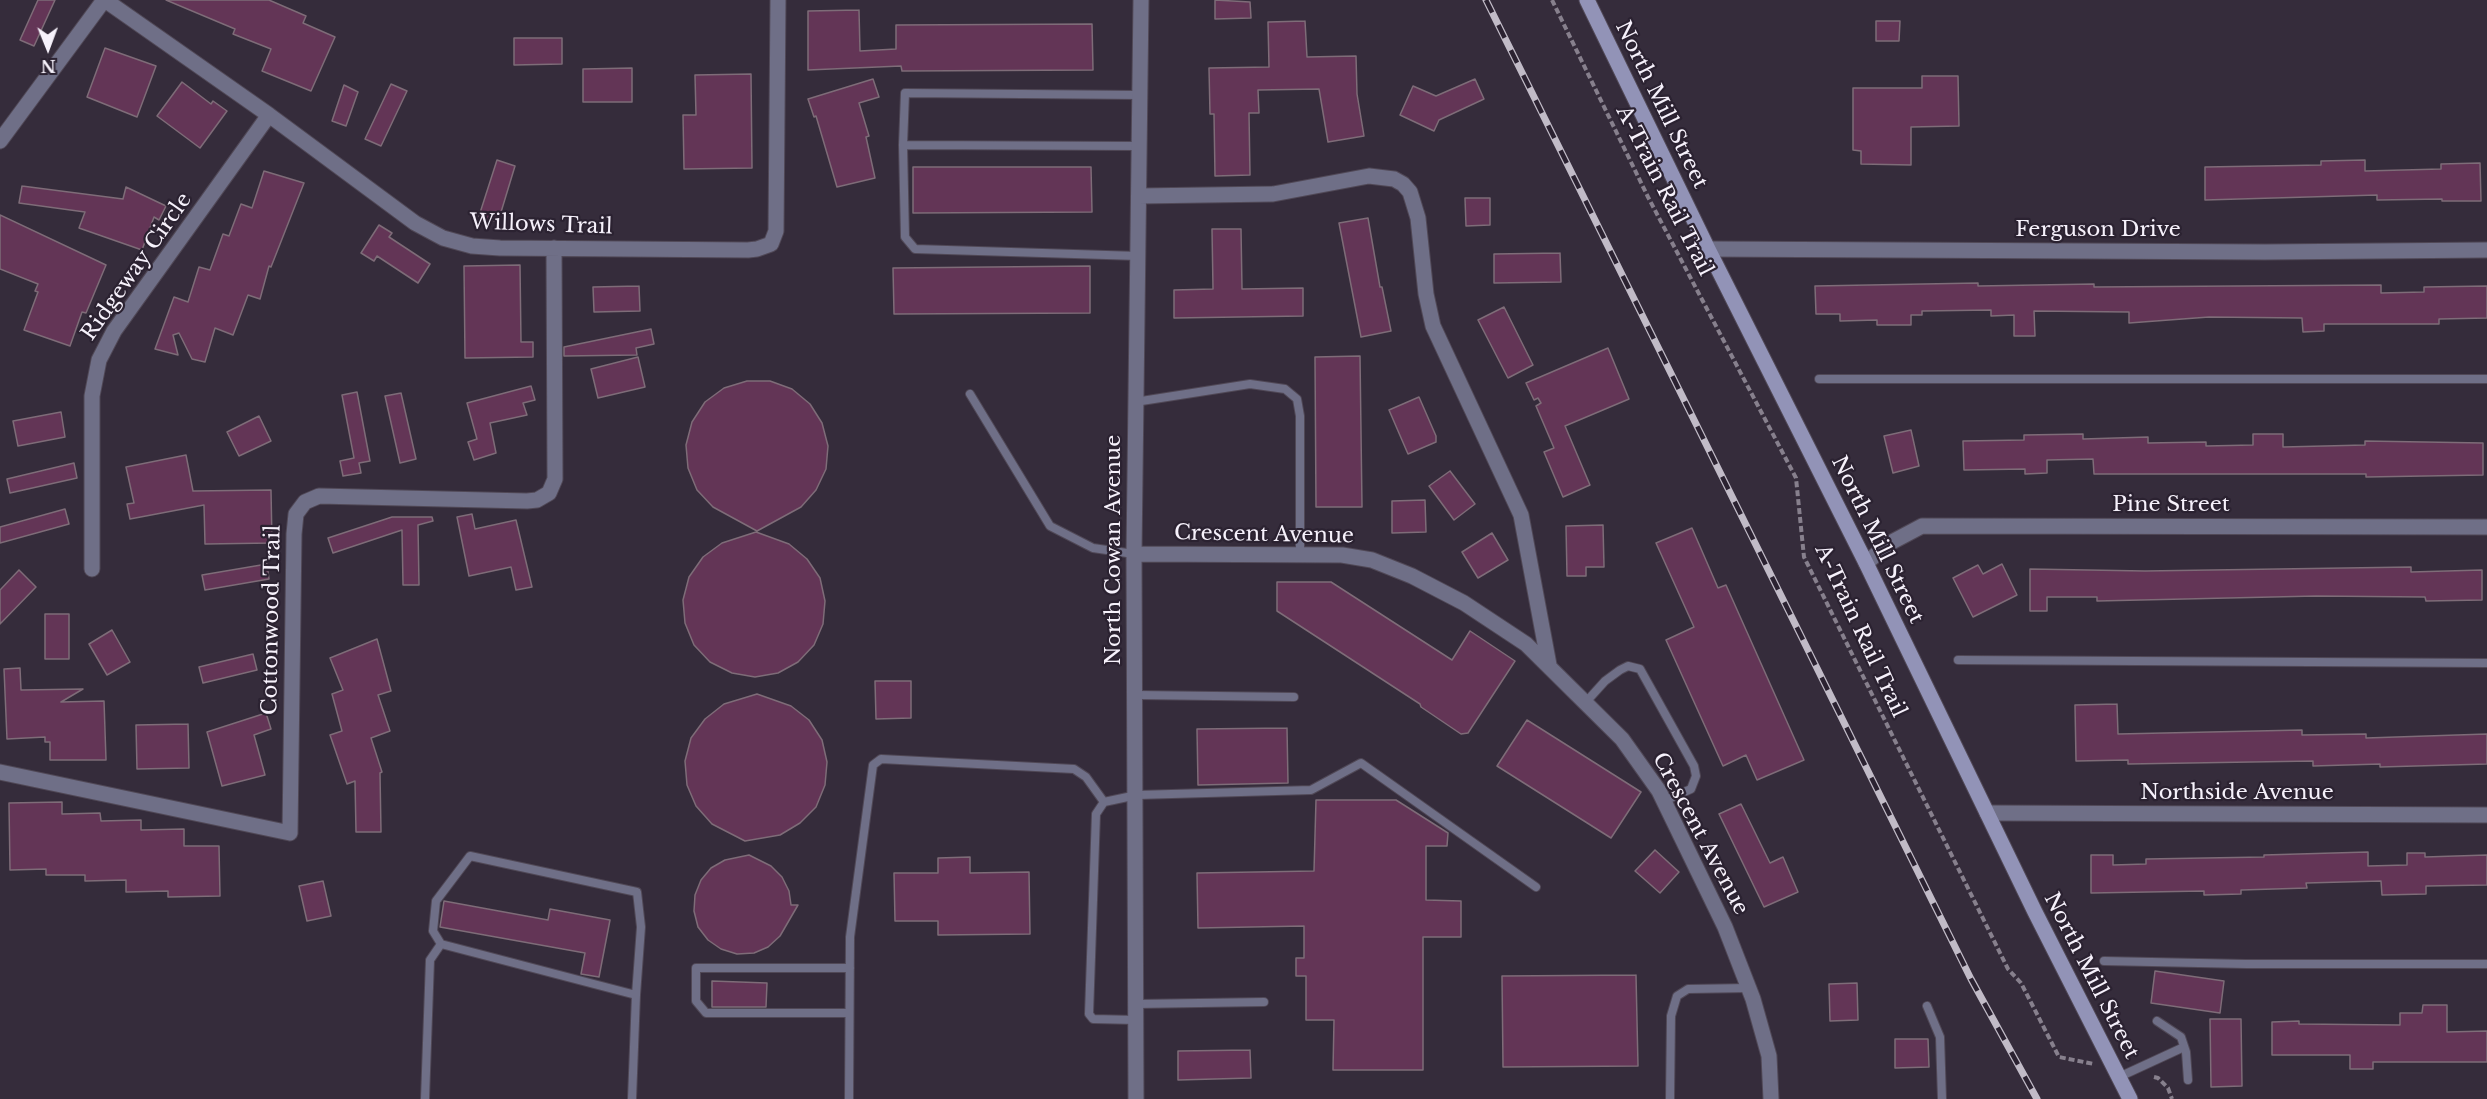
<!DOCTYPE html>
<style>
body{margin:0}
#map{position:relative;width:2487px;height:1099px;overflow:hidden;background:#352c3b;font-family:"Libre Baskerville",serif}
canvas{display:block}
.north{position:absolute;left:18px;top:18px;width:60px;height:60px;-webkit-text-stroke:4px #2b2231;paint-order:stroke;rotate:179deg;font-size:16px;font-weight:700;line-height:24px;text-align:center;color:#f6f1fb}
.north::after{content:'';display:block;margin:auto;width:21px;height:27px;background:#f6f1fb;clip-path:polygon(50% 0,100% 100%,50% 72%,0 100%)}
</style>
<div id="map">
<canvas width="2487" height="1099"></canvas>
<div class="north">N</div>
</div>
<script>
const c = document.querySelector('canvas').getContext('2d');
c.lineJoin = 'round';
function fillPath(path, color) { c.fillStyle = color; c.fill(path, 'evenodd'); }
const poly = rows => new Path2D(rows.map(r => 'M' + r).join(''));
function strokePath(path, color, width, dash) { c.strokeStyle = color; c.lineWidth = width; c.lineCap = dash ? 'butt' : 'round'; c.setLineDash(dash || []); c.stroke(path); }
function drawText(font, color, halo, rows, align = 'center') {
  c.font = font + ' "Libre Baskerville",serif'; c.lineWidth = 4.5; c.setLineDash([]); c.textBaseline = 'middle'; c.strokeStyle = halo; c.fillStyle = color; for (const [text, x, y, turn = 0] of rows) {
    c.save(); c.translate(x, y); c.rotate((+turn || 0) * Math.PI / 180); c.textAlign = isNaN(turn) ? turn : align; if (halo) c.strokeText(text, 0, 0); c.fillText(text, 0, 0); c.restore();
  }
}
const building = poly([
 [38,0,55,0,34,46,20,40,38,0],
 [166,0,269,0,306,16,303,23,335,37,311,91,262,71,271,49,233,34,235,29,166,0],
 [1215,0,1250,2,1251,18,1215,19,1215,0],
 [859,10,860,51,896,49,896,25,1092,24,1093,70,902,71,901,66,808,70,808,11,859,10],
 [1305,21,1307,57,1356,56,1357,94,1364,136,1328,142,1319,89,1258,90,1259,113,1249,113,1250,175,1215,176,1214,114,1210,114,1209,68,1269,67,1268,22,1305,21],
 [1876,21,1900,21,1899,41,1876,41,1876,21],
 [514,38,562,38,562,64,514,65,514,38],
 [105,48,156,66,137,117,87,97,105,48],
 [632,68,632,102,583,102,583,69,632,68],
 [751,74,752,168,684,169,683,115,696,115,695,75,751,74],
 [1922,76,1958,76,1959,126,1911,127,1911,165,1861,164,1861,151,1853,150,1853,88,1922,88,1922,76],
 [873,79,879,97,859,103,869,136,866,137,875,178,837,187,816,116,814,117,808,99,873,79],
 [1475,79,1484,99,1439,120,1434,131,1400,115,1413,86,1436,96,1475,79],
 [182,82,211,104,213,101,227,111,200,148,157,116,182,82],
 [391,84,407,91,381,146,365,139,391,84],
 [344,85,358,92,346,126,332,121,344,85],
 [497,160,515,166,498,222,479,216,497,160],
 [2365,160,2365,171,2441,169,2441,164,2480,163,2481,201,2442,201,2442,199,2377,200,2377,195,2205,200,2205,167,2321,165,2321,161,2365,160],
 [913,167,1091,167,1092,212,913,213,913,167],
 [264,171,304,183,271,267,269,266,260,299,248,295,233,335,215,328,205,362,192,359,179,333,173,335,178,355,155,349,174,297,188,302,199,267,210,270,223,234,229,236,241,204,252,208,264,171],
 [22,186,123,199,126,187,166,206,159,220,154,217,142,250,79,228,85,212,19,203,22,186],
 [1465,198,1490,198,1490,225,1466,226,1465,198],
 [0,215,106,265,86,313,82,312,70,346,24,330,38,292,35,291,38,284,0,269,0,215],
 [1368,218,1380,287,1382,287,1391,331,1361,337,1339,223,1368,218],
 [379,225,392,233,389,237,430,264,418,283,377,256,374,261,361,253,379,225],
 [1212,229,1241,229,1242,289,1303,288,1303,316,1174,318,1174,290,1213,289,1212,229],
 [1560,253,1561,282,1494,283,1494,254,1560,253],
 [520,265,521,342,533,342,533,357,465,358,464,266,520,265],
 [1090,266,1090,313,894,314,893,268,1090,266],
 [1978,283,1978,286,2094,284,2094,287,2381,285,2381,293,2424,292,2424,287,2487,286,2487,318,2439,319,2439,324,2324,324,2324,331,2303,332,2302,318,2209,317,2129,323,2129,312,2034,311,2035,336,2014,336,2014,315,1991,316,1991,310,1922,311,1922,315,1911,315,1911,325,1877,325,1877,320,1840,321,1840,314,1816,314,1815,286,1978,283],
 [639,286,640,311,594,312,593,287,639,286],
 [1504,307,1533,365,1508,378,1478,320,1504,307],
 [651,329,654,344,636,348,637,355,564,356,564,347,651,329],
 [1608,348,1629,399,1565,426,1590,485,1563,497,1544,452,1554,448,1536,406,1541,403,1538,398,1534,400,1526,383,1608,348],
 [1360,356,1362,507,1316,507,1315,357,1360,356],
 [638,357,645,387,598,398,591,369,638,357],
 [747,381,770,381,792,389,810,404,822,423,828,446,826,469,816,490,801,507,757,531,713,507,697,490,688,468,686,445,692,422,705,402,724,388,747,381],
 [531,386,535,400,523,403,527,415,490,423,496,453,474,460,468,442,477,439,467,403,531,386],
 [357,392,370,461,359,463,361,473,343,476,340,461,354,458,342,395,357,392],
 [401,393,416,459,400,463,385,396,401,393],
 [1419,397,1436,436,1436,442,1408,454,1389,410,1419,397],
 [61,412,65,437,18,446,13,421,61,412],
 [259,416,271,441,239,456,227,432,259,416],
 [1911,430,1919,466,1893,473,1884,436,1911,430],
 [2083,434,2083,439,2148,437,2148,443,2206,442,2206,446,2253,445,2253,434,2283,434,2283,447,2365,445,2365,441,2483,443,2483,475,2366,477,2366,474,2094,474,2093,459,2047,460,2047,473,2025,474,2025,469,1964,470,1963,441,2024,440,2024,435,2083,434],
 [186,455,193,491,271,490,272,543,205,544,204,505,130,519,127,504,134,503,126,467,186,455],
 [74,463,77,478,10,493,7,479,74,463],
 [1450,471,1475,504,1454,520,1429,486,1450,471],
 [1425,500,1426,532,1392,533,1392,501,1425,500],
 [65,509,69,524,0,543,0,527,65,509],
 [472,514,475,529,516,520,532,587,516,590,511,567,469,576,457,517,472,514],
 [392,517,432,517,433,521,418,525,419,585,403,585,402,530,333,553,328,538,392,517],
 [1603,525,1604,567,1586,567,1586,576,1567,576,1566,526,1603,525],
 [1692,528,1718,588,1726,585,1804,760,1757,780,1746,755,1723,766,1666,640,1694,627,1656,543,1692,528],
 [756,532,789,544,807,559,820,578,825,601,823,624,814,645,798,662,778,673,755,677,732,673,710,662,694,645,685,623,683,600,689,577,703,557,722,543,756,532],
 [1492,533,1508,560,1478,578,1462,552,1492,533],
 [267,564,269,579,205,590,202,575,267,564],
 [2002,564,2017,595,1973,617,1953,578,1978,565,1983,574,2002,564],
 [2411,567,2411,572,2482,570,2482,600,2426,601,2425,597,2316,596,2097,601,2097,597,2047,597,2047,611,2030,611,2030,569,2145,571,2411,567],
 [19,570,36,587,0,624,0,590,19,570],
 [1277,582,1331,582,1452,660,1470,631,1515,661,1468,733,1461,734,1421,707,1420,704,1277,611,1277,582],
 [45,614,69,614,69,659,45,659,45,614],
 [112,630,130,662,107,675,89,644,112,630],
 [377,639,391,691,378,695,390,731,371,738,382,772,380,773,381,832,356,832,355,781,347,784,330,735,342,731,332,694,343,690,330,658,377,639],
 [253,654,257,670,203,683,199,667,253,654],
 [20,668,21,690,83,689,61,702,104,701,106,760,50,760,50,742,45,742,45,737,7,739,4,669,20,668],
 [875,681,911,681,911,718,876,719,875,681],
 [757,694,791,706,809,720,822,740,827,762,825,785,816,807,800,823,780,835,745,841,712,824,696,806,687,785,685,761,691,738,705,719,724,704,757,694],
 [2117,704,2118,734,2302,730,2302,735,2366,734,2366,738,2487,734,2487,764,2380,767,2380,764,2313,766,2313,761,2128,764,2128,760,2076,761,2075,705,2117,704],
 [266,713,271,729,254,735,265,775,222,786,207,732,266,713],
 [1527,720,1641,792,1611,838,1497,766,1527,720],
 [188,724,189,768,137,769,136,725,188,724],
 [1287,728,1288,783,1198,785,1197,729,1287,728],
 [1316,800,1396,800,1448,833,1447,846,1426,846,1426,900,1461,901,1461,937,1423,937,1423,1070,1333,1070,1334,1020,1306,1020,1306,976,1296,976,1296,958,1304,958,1304,926,1198,928,1197,873,1314,871,1316,800],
 [62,802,62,814,100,813,101,821,141,820,141,830,184,829,184,846,219,846,220,896,168,897,168,891,126,892,126,880,85,881,85,875,46,875,46,869,10,870,9,803,62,802],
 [1741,804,1770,863,1783,857,1798,892,1764,907,1719,814,1741,804],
 [1655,850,1679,872,1660,893,1635,871,1655,850],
 [2368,852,2368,866,2407,865,2407,853,2425,853,2425,857,2487,855,2487,885,2426,886,2426,894,2382,895,2381,881,2306,883,2307,888,2241,890,2241,894,2204,895,2204,891,2091,893,2091,855,2113,855,2113,865,2146,864,2146,859,2264,857,2264,855,2368,852],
 [749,855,771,866,782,877,789,891,791,905,798,905,780,936,768,947,754,953,737,954,721,949,708,940,698,927,694,911,695,895,701,880,711,868,725,860,749,855],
 [970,857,970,873,1029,872,1030,934,938,935,938,921,895,921,894,873,938,873,938,858,970,857],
 [323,881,331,916,307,921,299,886,323,881],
 [444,901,548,920,550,909,610,920,599,977,581,974,585,953,440,927,444,901],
 [2155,971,2224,981,2220,1013,2151,1003,2155,971],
 [1636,975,1638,1066,1503,1067,1502,976,1636,975],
 [712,981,767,983,766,1007,712,1007,712,981],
 [1857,983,1858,1020,1830,1021,1829,984,1857,983],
 [2423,1005,2447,1005,2447,1032,2487,1031,2487,1062,2373,1062,2373,1069,2350,1069,2350,1055,2272,1055,2272,1022,2299,1021,2299,1024,2400,1025,2400,1013,2422,1013,2423,1005],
 [2210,1019,2241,1019,2242,1086,2211,1087,2210,1019],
 [1895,1039,1928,1039,1929,1067,1895,1068,1895,1039],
 [1250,1050,1251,1078,1178,1080,1178,1051,1250,1050]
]);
fillPath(building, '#633556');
strokePath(building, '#7e6c78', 1.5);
const service = poly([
 [903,145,905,93,1140,95],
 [1138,256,915,249,905,237,903,145,1139,146],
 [1819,379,2487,379],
 [970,394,1050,526,1093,548,1134,554],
 [1135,402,1250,384,1285,389,1297,399,1300,416,1300,555],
 [1958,660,2487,663],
 [1136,695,1294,697],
 [1586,702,1605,681,1620,670,1628,666,1640,669,1694,766,1696,776,1691,789,1664,801],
 [441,944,433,931,436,901,470,856,637,892,641,927,636,995],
 [2104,961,2246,964,2487,964],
 [1135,1004,1264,1002],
 [1927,1006,1940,1037,1942,1099],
 [849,1013,706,1013,696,1001,696,968,850,968],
 [1136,1020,1093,1019,1089,1014,1096,814,1104,802,1137,795,1311,790,1361,763,1536,887],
 [2157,1021,2181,1037,2186,1052,2188,1080],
 [2119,1077,2184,1047],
 [425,1099,430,960,441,944,636,995,632,1099],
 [849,1099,850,937,873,765,881,759,1074,769,1086,777,1104,802],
 [1670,1099,1671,1016,1677,996,1688,989,1749,988]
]);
const minor = poly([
 [105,0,269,115,415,223,443,238,472,246,500,248,748,250,757,249,771,244,776,231,778,0],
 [0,141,104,0],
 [1139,196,1273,194,1369,176,1394,179,1403,184,1410,192,1418,218,1426,294,1433,326,1521,515,1549,665],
 [1708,249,2265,252,2487,250],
 [1134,554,1342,555,1372,560,1412,576,1464,603,1526,644,1622,739,1659,791,1725,927,1753,999,1769,1056,1771,1099],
 [1866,563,1890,543,1922,526,2487,527],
 [92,569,92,396,99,360,114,331,269,115],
 [0,772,290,833,294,534,296,514,305,502,319,496,527,501,537,500,549,493,555,479,554,248],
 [1987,813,2487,815],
 [1136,1099,1134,554,1141,0]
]);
const secondary = poly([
 [1587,0,1708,249,1866,563,2035,912,2130,1099]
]);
strokePath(service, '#504856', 10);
strokePath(minor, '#504856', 17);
strokePath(secondary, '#504856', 17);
strokePath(poly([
 [1552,0,1648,197,1796,478,1804,557,2008,969,2021,983,2059,1057,2094,1064],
 [2154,1077,2158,1078,2168,1088,2172,1099]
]), '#87808d', 4, [6, 3]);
strokePath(service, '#6f6f87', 8);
strokePath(minor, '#6f6f87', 15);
strokePath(secondary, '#9293b7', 15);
const rail = poly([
 [1486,0,1971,979,2037,1099]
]);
strokePath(rail, '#c1bbc7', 7);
strokePath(rail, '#2b2231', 4.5, [14]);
drawText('21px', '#f6f1fb', '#2b2231', [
 ["North Mill Street",1661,105,64],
 ["A-Train Rail Trail",1664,191,63],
 ["Willows Trail",541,225,2],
 ["Ferguson Drive",2098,230],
 ["Ridgeway Circle",137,267,-55],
 ["Pine Street",2171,505],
 ["Crescent Avenue",1264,535,1],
 ["North Mill Street",1877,540,64],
 ["North Cowan Avenue",1114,550,-90],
 ["Cottonwood Trail",272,620,-89],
 ["A-Train Rail Trail",1860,631,65],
 ["Northside Avenue",2237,793],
 ["Crescent Avenue",1700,834,62],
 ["North Mill Street",2091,976,63]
]);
</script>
